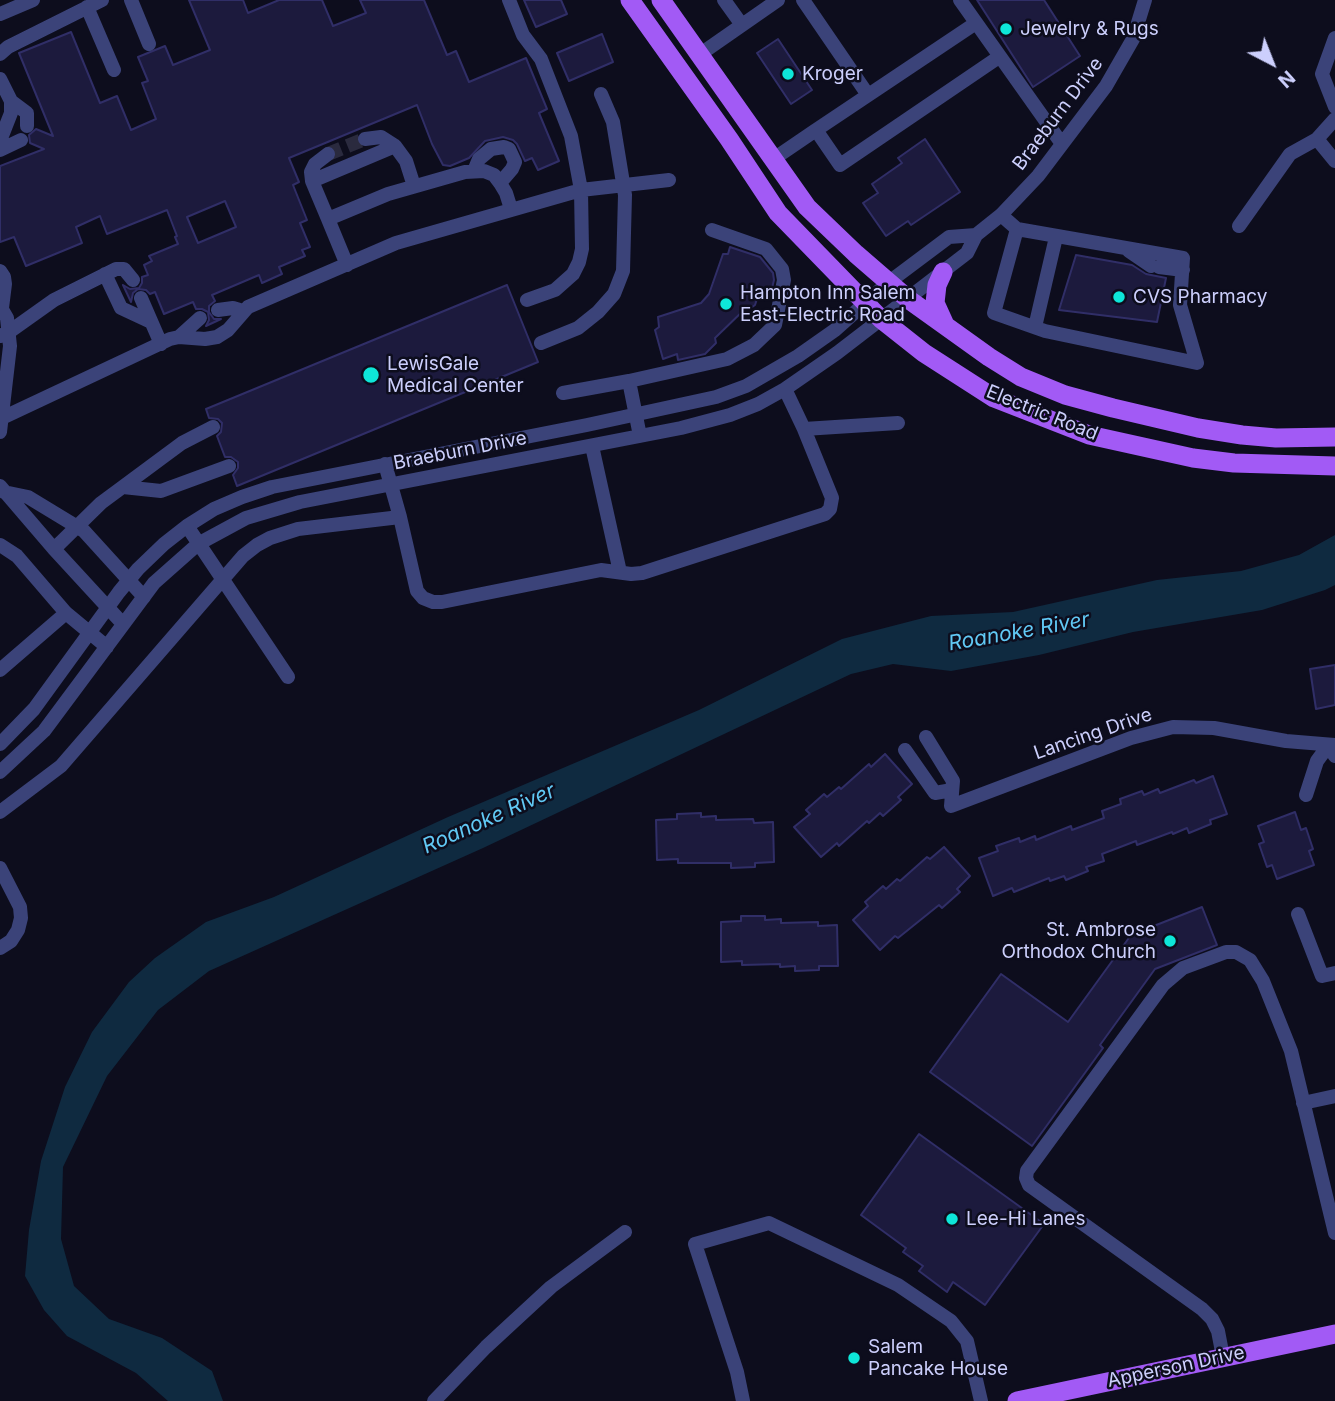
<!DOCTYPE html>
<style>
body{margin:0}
#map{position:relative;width:1335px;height:1401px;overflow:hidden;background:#0d0d1d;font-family:Inter,sans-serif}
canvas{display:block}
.north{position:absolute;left:1237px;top:28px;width:70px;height:70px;-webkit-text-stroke:5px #0d0d1d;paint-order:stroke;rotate:138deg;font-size:19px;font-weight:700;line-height:28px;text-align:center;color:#cccffc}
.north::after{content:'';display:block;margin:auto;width:24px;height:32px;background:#cccffc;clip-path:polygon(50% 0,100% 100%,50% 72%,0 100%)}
</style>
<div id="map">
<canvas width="1335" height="1401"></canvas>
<div class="north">N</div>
</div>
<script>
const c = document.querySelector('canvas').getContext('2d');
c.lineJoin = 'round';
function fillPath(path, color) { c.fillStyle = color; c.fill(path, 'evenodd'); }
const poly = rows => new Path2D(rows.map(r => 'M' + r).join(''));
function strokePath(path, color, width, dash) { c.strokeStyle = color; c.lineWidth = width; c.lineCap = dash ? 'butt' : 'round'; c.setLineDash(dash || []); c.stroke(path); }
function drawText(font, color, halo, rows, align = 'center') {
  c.font = font + ' Inter,sans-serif'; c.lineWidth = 5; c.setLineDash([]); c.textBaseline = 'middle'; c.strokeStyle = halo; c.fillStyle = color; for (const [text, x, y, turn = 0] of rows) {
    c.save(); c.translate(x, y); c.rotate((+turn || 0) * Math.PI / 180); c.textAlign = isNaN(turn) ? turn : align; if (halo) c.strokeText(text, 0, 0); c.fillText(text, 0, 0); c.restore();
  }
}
fillPath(poly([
 [1335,535,1335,585,1325,590,1262,610,1133,632,1039,655,951,671,893,664,851,674,483,848,209,971,158,1010,107,1076,63,1167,61,1239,74,1286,109,1319,162,1338,212,1371,223,1401,168,1401,136,1373,67,1336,44,1310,25,1276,29,1230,41,1161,65,1087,92,1032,129,982,155,958,206,922,274,897,448,817,699,710,842,639,931,616,1013,612,1157,580,1241,571,1299,555]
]), '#0f2a40');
const building = poly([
 [189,0,243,0,248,13,279,0,322,0,333,26,366,13,360,0,424,0,447,55,456,51,469,82,526,58,547,109,539,113,559,161,538,170,532,158,525,161,517,144,513,140,503,137,485,141,469,158,450,166,443,165,432,144,417,105,289,158,299,182,293,185,307,220,300,223,310,247,302,250,305,256,279,267,282,274,262,283,259,275,212,295,215,301,209,306,209,312,214,319,221,319,206,326,209,320,208,312,202,309,196,309,193,302,164,314,155,292,150,294,146,290,138,289,133,293,131,302,123,285,130,289,139,288,142,283,142,277,148,275,144,265,152,261,149,256,178,244,175,237,177,236,167,210,107,234,100,216,76,227,82,243,26,266,14,237,0,242,0,166,44,149,30,143,29,135,36,129,53,136,19,53,71,32,100,103,117,96,131,130,156,119,142,83,148,81,138,57,165,46,173,65,210,50,189,0],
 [225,201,236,227,198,243,187,217,225,201],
 [524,0,561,0,567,14,536,27,524,0],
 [977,0,1044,0,1080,56,1033,87,977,0],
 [602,34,613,62,569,81,557,53,602,34],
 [778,39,812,90,791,104,757,53,778,39],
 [925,139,960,192,911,225,908,221,886,236,863,203,878,193,872,184,902,163,898,158,925,139],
 [730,247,760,257,773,273,774,280,770,296,759,293,755,305,748,310,745,309,715,338,716,343,705,354,678,360,677,354,663,359,655,330,659,327,658,317,701,303,709,294,723,254,728,254,730,247],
 [1076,255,1132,265,1146,274,1166,278,1157,322,1059,310,1076,255],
 [507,285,538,362,237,486,233,475,238,468,238,462,231,457,225,457,217,436,221,432,222,423,218,419,209,418,206,409,507,285],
 [1335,665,1335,705,1316,709,1310,669,1335,665],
 [885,754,912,784,898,797,901,800,883,816,880,813,869,823,867,821,839,846,837,843,821,857,794,827,810,814,806,810,824,794,827,797,839,787,841,789,869,764,871,767,885,754],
 [1213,776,1227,814,1210,820,1211,824,1189,833,1187,828,1173,834,1172,832,1137,845,1136,841,1102,854,1104,861,1086,867,1088,871,1066,880,1064,876,1050,881,1049,878,1014,892,1012,888,993,896,979,858,998,851,996,846,1019,838,1020,842,1035,836,1036,840,1071,826,1072,830,1104,818,1102,811,1121,804,1120,799,1142,791,1144,795,1158,789,1160,793,1194,780,1196,783,1213,776],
 [1295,812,1301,830,1306,828,1313,849,1309,851,1314,865,1277,879,1272,865,1267,867,1259,844,1264,842,1258,826,1295,812],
 [701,813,701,817,716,816,716,820,753,819,754,823,773,822,774,862,755,863,755,867,731,868,731,863,678,863,678,859,657,860,656,820,677,819,677,814,701,813],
 [944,847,970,876,957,889,960,892,942,908,939,905,898,938,895,936,880,950,853,920,868,906,865,902,883,886,886,889,897,879,900,881,927,857,930,859,944,847],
 [1202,907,1217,945,1155,969,1100,1045,1103,1048,1032,1146,930,1072,1001,974,1068,1022,1131,935,1202,907],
 [741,916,765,916,765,920,781,919,781,923,818,922,818,926,837,925,838,966,819,966,819,970,795,971,795,966,780,967,780,964,742,965,742,961,721,962,721,922,741,921,741,916],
 [919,1134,1044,1224,985,1305,953,1282,947,1292,919,1271,923,1266,903,1252,906,1248,861,1215,919,1134]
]);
fillPath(building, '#1c1a3d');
strokePath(building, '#302e67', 2);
strokePath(poly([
 [328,154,365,139]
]), '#2a2a3e', 14, [14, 7]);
strokePath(poly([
 [131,0,149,44],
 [509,0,523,35,541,59,571,136,581,190,582,249,579,262,573,274,555,290,527,300],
 [724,0,742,25],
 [803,0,868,95],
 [960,0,1062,144],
 [87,7,114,70],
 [0,14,33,0],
 [976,23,816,130,840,165,999,57],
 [1335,38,1322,74,1335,107],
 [0,54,8,47,102,0],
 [699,55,778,0],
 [0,79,11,101,27,113,27,126],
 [365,139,381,137,395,146],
 [1317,139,1335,161],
 [0,141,11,113,11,101],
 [0,150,21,140],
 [772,160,816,130],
 [474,171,479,159,491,149,504,147,509,149,515,162,512,169,500,183],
 [312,181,311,172,315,164,328,154],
 [1001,215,1017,229,994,313,1045,331,1197,363,1180,305,1183,258,1017,229],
 [328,219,312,181,395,146,406,161,414,186],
 [1239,226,1290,154,1317,139,1335,119],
 [1129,251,1151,266],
 [347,265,328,219,388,194,465,172,484,171,494,175,500,183,506,193,511,209],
 [1159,267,1183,270],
 [0,271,4,277,5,284,2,308],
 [105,274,121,308,151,322],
 [141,298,161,344],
 [0,306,7,318,10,346,0,432],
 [218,310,233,308,243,311],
 [1035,327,1056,237],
 [0,336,9,332,54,300,116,269,124,269,133,280],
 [179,337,200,318],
 [541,343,578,328,598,312,614,294,623,271,625,195,613,122,601,94],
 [629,381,727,359,754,345,775,325,784,280,782,269,766,249,712,230],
 [563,393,629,381,640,436],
 [2,418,170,339,179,337,205,339,217,337,228,330,248,307,396,243,581,190,669,180],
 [804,429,898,423],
 [592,446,620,572],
 [385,464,400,517,417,591,423,598,433,602,442,602,601,570,631,574,642,573,825,514,830,509,832,498,804,429,785,389],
 [0,486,54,549,123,624],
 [123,487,161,491,229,466],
 [4,492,28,497,84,531,144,597],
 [187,526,288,677],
 [0,545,17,556,66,613,107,647],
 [54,549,101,503,182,443,213,427],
 [0,670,66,613],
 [926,737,953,781,951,806,1131,738,1173,727,1214,728,1286,741,1335,745],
 [0,744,34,709,119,592,138,569,164,544,187,526,214,509,242,497,272,487,587,425,716,397,746,386,798,356,835,330,889,282,949,237,976,235],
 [905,750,935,793,952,790],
 [0,772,44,731,154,583,198,544,246,518,300,502,681,428,730,415,758,404,785,389,837,353,967,253,976,235,1001,215,1038,176,1106,86,1133,39,1145,0],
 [1306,795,1317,761,1328,746,1335,756],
 [0,812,61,766,243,556,257,545,270,538,298,529,400,517],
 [0,868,20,907,21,918,18,930,11,941,0,948],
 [1298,914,1322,976,1335,973],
 [1303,1103,1335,1096],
 [1223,1357,1218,1331,1212,1319,1202,1309,1029,1185,1026,1178,1027,1171,1163,985,1183,968,1226,952,1236,952,1250,960,1263,981,1291,1051,1335,1233],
 [434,1401,486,1347,551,1287,625,1232],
 [743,1401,737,1372,695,1244,769,1223,898,1285,951,1321,967,1341,981,1401]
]), '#3b4379', 14);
strokePath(poly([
 [630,0,729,139,778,213,881,319,924,353,994,398,1089,435,1193,458,1234,463,1335,466],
 [661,0,807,207,856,254,908,299,989,357,1021,377,1065,395,1113,408,1198,428,1242,435,1276,438,1335,437],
 [943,272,937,285,935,303,945,325],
 [1017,1401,1335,1334]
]), '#a25af5', 19);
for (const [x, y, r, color] of [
 [1006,29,7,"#0ee6d8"],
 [788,74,7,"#0ee6d8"],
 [1119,297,7,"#0ee6d8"],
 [726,304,7,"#0ee6d8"],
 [371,375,9,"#0ee6d8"],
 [1170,941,7,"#0ee6d8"],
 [952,1219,7,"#0ee6d8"],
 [854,1358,7,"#0ee6d8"]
]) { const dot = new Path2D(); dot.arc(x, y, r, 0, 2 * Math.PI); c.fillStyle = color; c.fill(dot); strokePath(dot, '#0d0d1d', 2.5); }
drawText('19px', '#cccffc', '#0d0d1d', [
 ["Jewelry & Rugs",1020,29],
 ["Kroger",802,74],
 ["Hampton Inn Salem",740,293],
 ["East-Electric Road",740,315],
 ["CVS Pharmacy",1133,297],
 ["LewisGale",387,364],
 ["Medical Center",387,386],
 ["St. Ambrose",1156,930,"right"],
 ["Orthodox Church",1156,952,"right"],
 ["Lee-Hi Lanes",966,1219],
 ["Salem",868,1347],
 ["Pancake House",868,1369]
], 'left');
drawText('19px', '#cccffc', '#0d0d1d', [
 ["Braeburn Drive",1058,114,-53],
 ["Electric Road",1042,413,22],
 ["Braeburn Drive",460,451,-11],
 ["Lancing Drive",1093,734,-19],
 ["Apperson Drive",1176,1367,-12]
]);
drawText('italic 21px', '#61c9f5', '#0d0d1d', [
 ["Roanoke River",1019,632,-10],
 ["Roanoke River",489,819,-24]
]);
</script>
